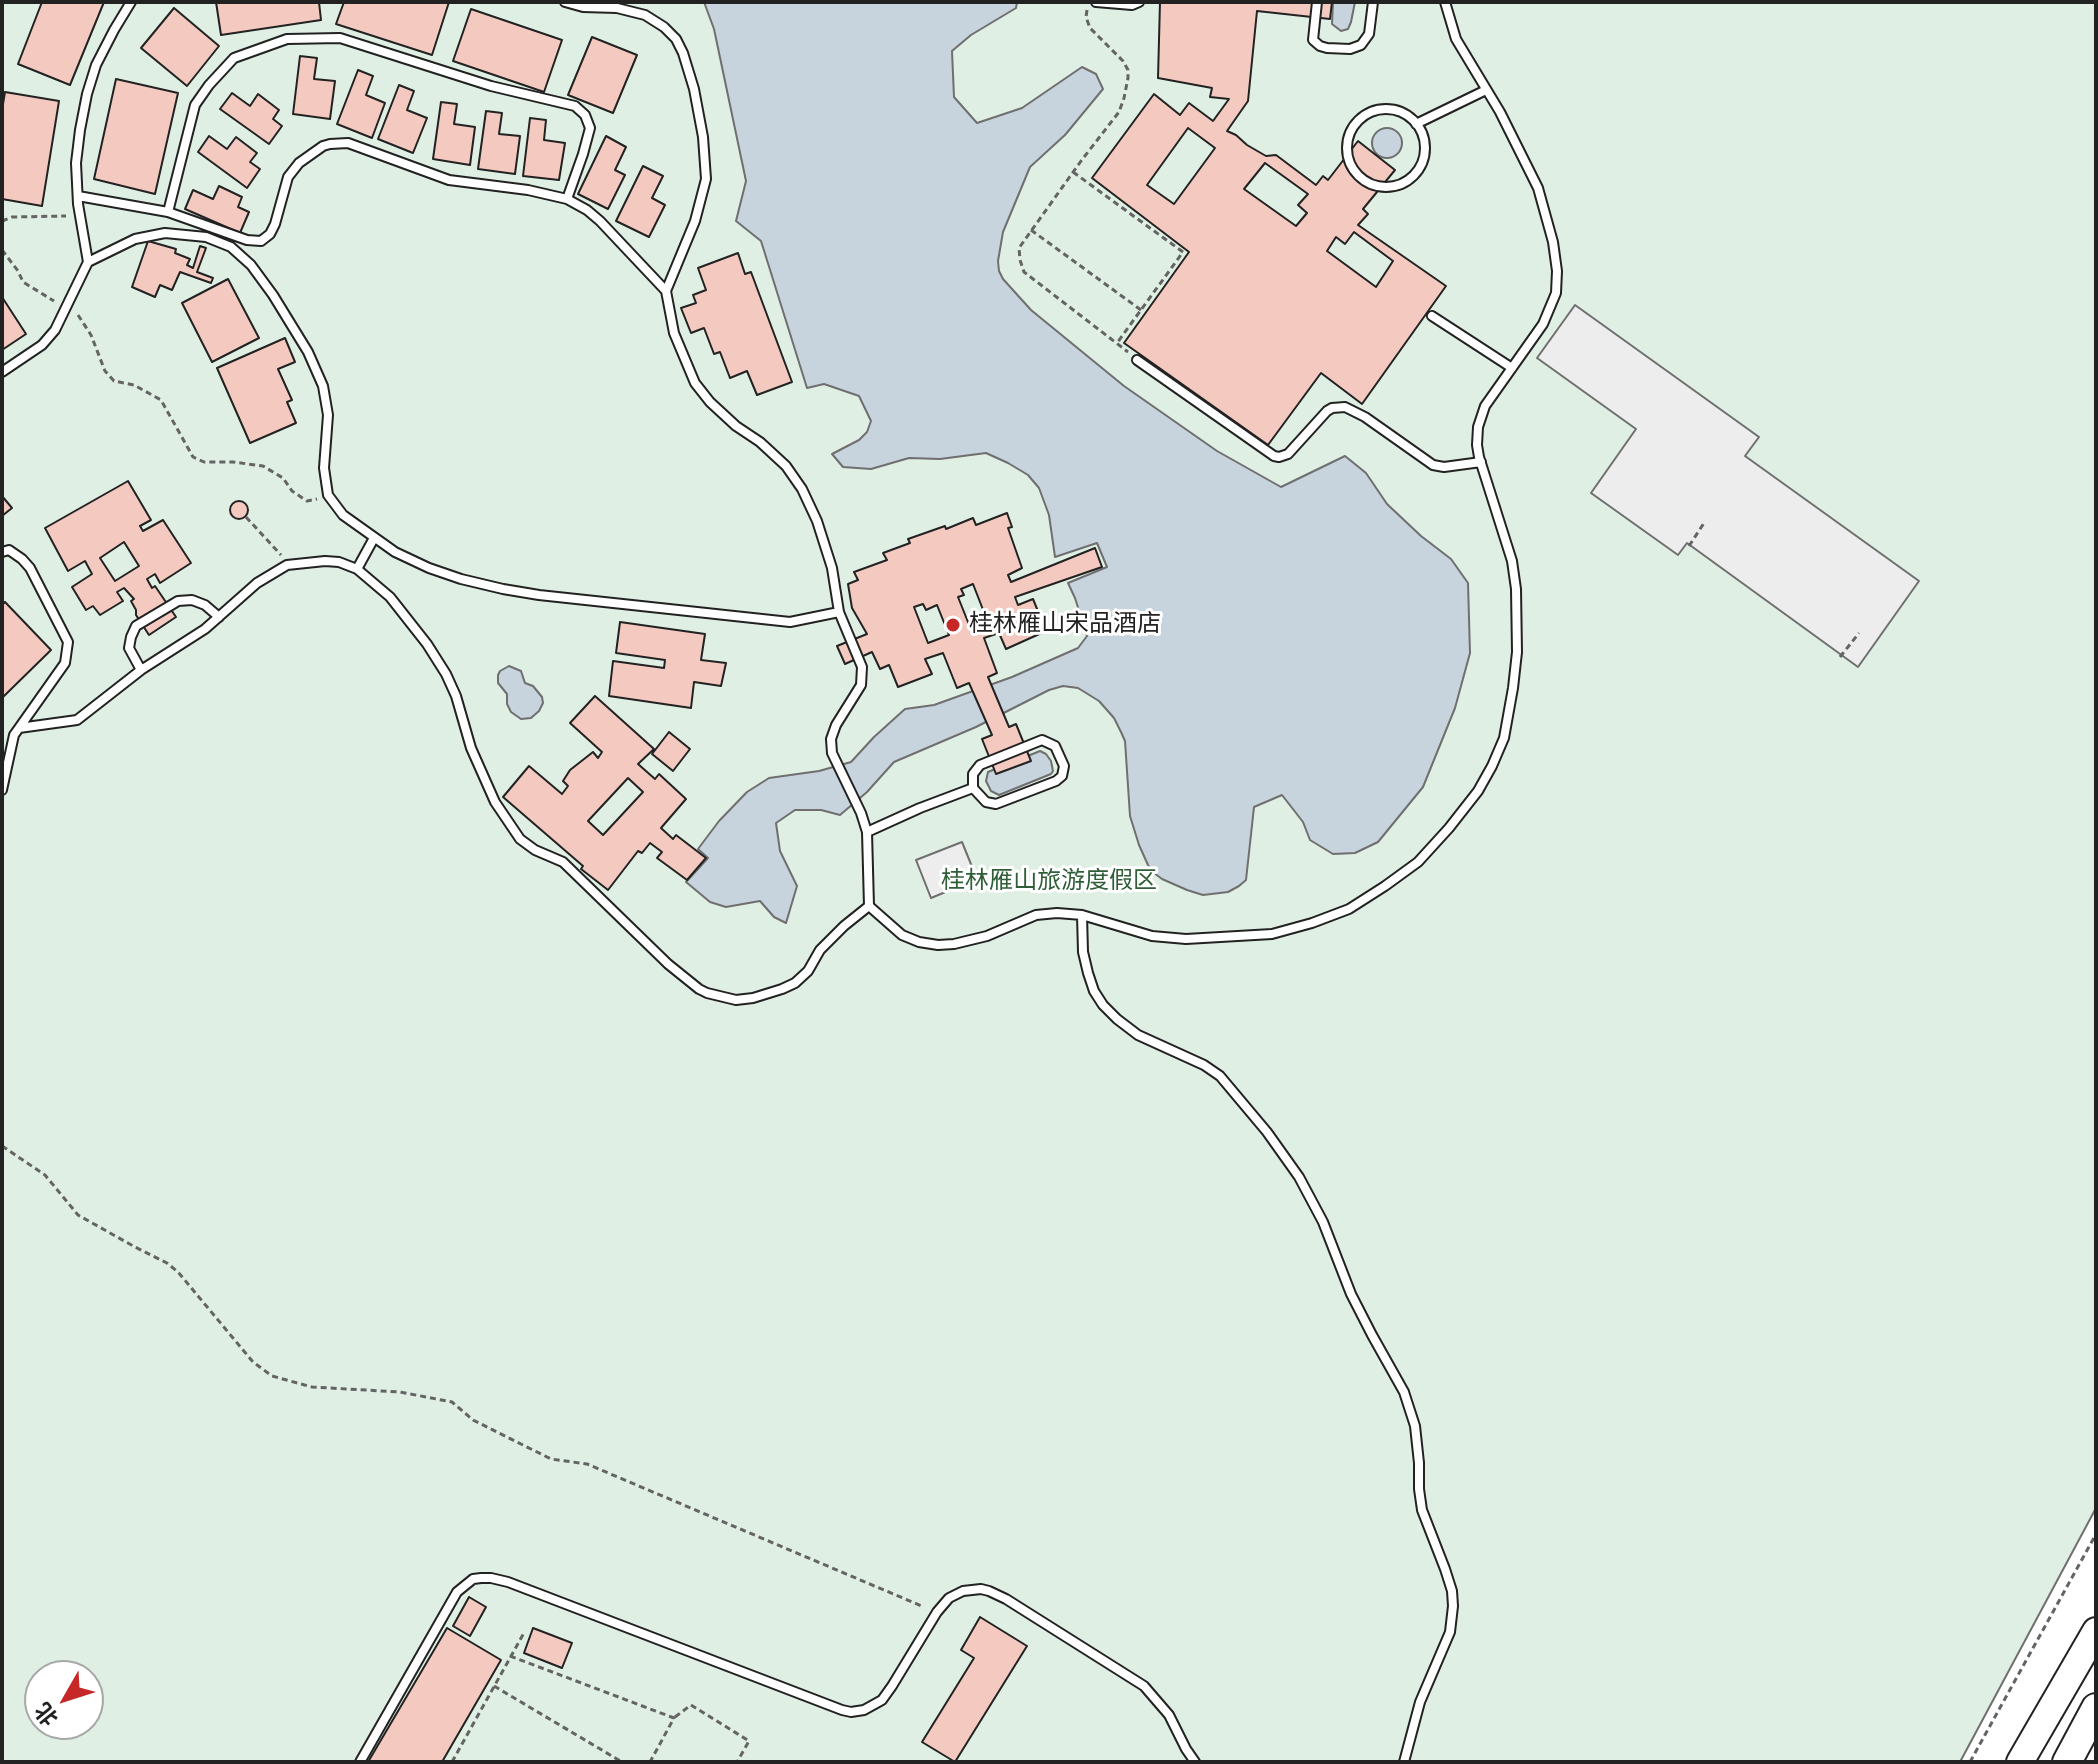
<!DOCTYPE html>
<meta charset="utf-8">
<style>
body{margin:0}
#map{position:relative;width:2098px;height:1764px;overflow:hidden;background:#fff;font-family:Signika,"Noto Sans SC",sans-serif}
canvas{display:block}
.frame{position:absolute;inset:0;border:4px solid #222;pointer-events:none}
.north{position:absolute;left:24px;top:1660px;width:80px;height:80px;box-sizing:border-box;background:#fff;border:2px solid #a7a7a7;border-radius:50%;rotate:231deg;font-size:22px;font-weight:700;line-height:32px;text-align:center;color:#222}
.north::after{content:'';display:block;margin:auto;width:28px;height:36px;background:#c62828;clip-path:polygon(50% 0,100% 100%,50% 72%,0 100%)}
</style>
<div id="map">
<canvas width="2098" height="1764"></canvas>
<div class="frame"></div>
<div class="north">北</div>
</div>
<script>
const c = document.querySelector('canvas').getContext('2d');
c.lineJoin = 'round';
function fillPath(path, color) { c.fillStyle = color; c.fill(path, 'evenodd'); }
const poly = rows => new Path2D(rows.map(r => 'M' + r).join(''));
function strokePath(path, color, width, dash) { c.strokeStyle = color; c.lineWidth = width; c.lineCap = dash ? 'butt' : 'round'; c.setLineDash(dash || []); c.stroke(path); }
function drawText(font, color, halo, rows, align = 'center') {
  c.font = font + ' Signika,"Noto Sans SC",sans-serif'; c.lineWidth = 6; c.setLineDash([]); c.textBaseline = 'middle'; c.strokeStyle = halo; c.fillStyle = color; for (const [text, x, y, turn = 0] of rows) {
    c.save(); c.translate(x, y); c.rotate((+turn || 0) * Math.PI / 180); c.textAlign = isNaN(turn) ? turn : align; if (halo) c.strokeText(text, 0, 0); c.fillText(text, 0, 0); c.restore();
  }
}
const green = poly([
 [2,2,2096,2,2096,1508,1960,1762,2,1762,2,2],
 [40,1676,88,1676,88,1724,40,1724,40,1676]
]);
fillPath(green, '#e0efe3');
strokePath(green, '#6f6f6f', 2);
const parking = poly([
 [1575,305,1759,437,1745,456,1919,581,1858,667,1687,543,1678,555,1591,493,1636,429,1537,358,1575,305],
 [962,842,977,879,931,898,916,860,962,842]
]);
fillPath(parking, '#ededed');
strokePath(parking, '#6f6f6f', 2);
const water = poly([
 [704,2,1017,2,1016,8,971,35,952,51,954,97,977,123,1022,108,1082,67,1096,74,1103,89,1065,135,1030,167,1003,232,998,261,999,271,1003,279,1031,310,1124,386,1217,451,1281,487,1345,456,1366,473,1387,504,1421,536,1451,559,1468,583,1470,653,1455,708,1423,787,1378,842,1355,853,1333,854,1310,840,1303,822,1282,795,1254,807,1246,880,1239,886,1228,892,1203,895,1187,890,1162,879,1154,873,1148,865,1139,845,1130,816,1125,741,1121,732,1114,718,1099,701,1078,688,1063,686,1049,690,976,727,894,762,867,792,840,815,821,810,795,810,776,823,780,851,797,886,786,923,774,917,760,901,726,907,710,902,686,882,708,858,698,849,719,821,747,792,769,778,819,771,851,762,874,737,905,709,934,705,1012,677,1078,648,1087,636,1075,598,1068,583,1107,567,1097,543,1055,557,1049,515,1039,488,1028,475,1008,463,986,453,940,459,909,458,871,469,843,467,832,454,859,440,867,432,871,421,859,396,824,384,807,388,761,241,736,221,746,181,714,29,704,2],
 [1333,2,1355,2,1351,22,1348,29,1341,31,1332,24,1333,2],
 '1372 143a15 15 0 1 1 30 0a15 15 0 1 1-30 0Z',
 [509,666,521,671,525,683,533,686,542,697,543,703,539,711,531,718,521,719,511,712,507,704,507,694,498,683,498,675,500,671,509,666],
 [1040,751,1046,754,1051,761,1053,771,1051,774,999,795,991,791,986,781,988,772,1040,751]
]);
fillPath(water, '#c7d3dd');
strokePath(water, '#6f6f6f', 2);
const building = poly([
 [42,2,104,2,70,85,18,64,42,2],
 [216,2,319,2,321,20,221,35,216,2],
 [344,2,449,2,432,55,336,24,344,2],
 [1160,2,1332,2,1330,19,1257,11,1248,101,1227,131,1236,135,1247,145,1266,156,1276,155,1316,185,1323,176,1328,180,1358,141,1395,170,1363,209,1368,214,1358,225,1446,286,1362,404,1321,373,1268,445,1124,343,1189,252,1092,178,1154,94,1180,115,1189,103,1213,121,1229,99,1210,97,1212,88,1158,78,1160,2],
 [1188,128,1215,148,1174,204,1147,185,1188,128],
 [1265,163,1308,194,1298,205,1307,213,1296,226,1244,189,1265,163],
 [1354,232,1393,261,1376,287,1327,251,1336,237,1345,244,1354,232],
 [174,8,219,46,187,86,141,48,174,8],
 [471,9,562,40,544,92,453,61,471,9],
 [592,37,637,55,613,113,568,95,592,37],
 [300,56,317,58,314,79,335,81,330,119,293,114,300,56],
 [358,70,373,76,366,95,385,103,372,138,337,124,358,70],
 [116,79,178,93,155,194,94,179,116,79],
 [399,85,414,91,407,110,427,118,413,153,378,139,399,85],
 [5,92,59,101,42,206,2,199,2,110,5,92],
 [232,93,250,106,258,94,279,110,273,119,282,126,269,144,220,109,232,93],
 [441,102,457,104,454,124,475,127,470,165,433,159,441,102],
 [486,111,502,113,499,134,520,136,515,174,478,169,486,111],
 [530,118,546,120,544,140,565,143,559,180,523,176,530,118],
 [209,136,227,149,236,137,257,153,250,162,260,169,247,188,198,152,209,136],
 [606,136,626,147,615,170,625,175,608,209,578,194,606,136],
 [643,166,663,176,652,198,665,205,649,237,616,221,643,166],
 [219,186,242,197,238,207,249,212,240,233,185,209,193,190,213,199,219,186],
 [148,241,176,249,175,253,190,259,187,265,193,268,200,246,206,248,197,272,213,278,211,283,180,272,172,290,160,285,155,297,132,287,148,241],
 [738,253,745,274,751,272,792,382,757,395,747,371,730,378,720,352,714,354,704,328,691,333,681,308,696,303,693,295,706,290,698,268,738,253],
 [228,279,259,338,212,362,182,303,228,279],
 [2,297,26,334,2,350,2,297],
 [285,338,295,362,278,369,292,400,287,402,296,423,250,443,217,368,285,338],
 [128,481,151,520,140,526,143,531,163,520,191,563,160,583,155,574,147,579,152,588,155,586,176,617,149,635,136,615,136,610,131,601,134,599,124,588,117,592,123,601,100,615,93,606,86,610,72,587,92,574,85,561,68,571,45,528,128,481],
 [124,542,139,566,115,581,100,558,124,542],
 [2,496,12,508,2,516,2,496],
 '230 510a9 9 0 1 1 18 0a9 9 0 1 1-18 0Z',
 [1007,513,1012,527,1008,528,1022,568,1008,575,1011,582,1095,548,1102,567,1015,597,1018,605,1033,599,1046,631,1006,649,999,633,984,638,997,673,988,677,1009,727,1016,724,1031,761,996,774,982,739,992,735,969,683,957,688,943,653,925,659,932,674,898,687,889,665,880,669,872,652,845,664,837,646,867,634,852,608,848,584,858,580,854,572,887,560,883,553,910,543,908,539,945,526,946,529,973,518,976,525,1007,513],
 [973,584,987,620,970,627,958,597,964,595,961,589,973,584],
 [923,604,926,610,937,605,949,635,928,643,914,607,923,604],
 [5,602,51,650,2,698,2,605,5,602],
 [620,622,705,634,701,660,726,663,721,686,694,682,691,708,609,696,613,661,664,668,665,660,616,653,620,622],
 [595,696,654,749,638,764,655,779,659,774,686,799,661,828,673,839,676,835,706,858,687,880,657,858,662,852,650,843,642,853,638,851,608,890,581,869,583,866,503,797,529,766,562,794,568,786,563,781,570,770,593,752,598,758,602,752,570,723,595,696],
 [628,778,643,792,603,835,588,821,628,778],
 [669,732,690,749,673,771,652,754,669,732],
 [469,1597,486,1607,470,1636,453,1626,469,1597],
 [980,1617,1027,1646,955,1762,922,1742,974,1658,961,1650,980,1617],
 [447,1628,501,1660,442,1762,368,1762,447,1628],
 [533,1628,572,1643,562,1668,524,1653,533,1628]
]);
fillPath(building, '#f3c9c0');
strokePath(building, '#222', 2);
const service = poly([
 [565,2,583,7,617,8,645,15,664,27,676,39,683,53,694,89,703,137,706,179,695,221,666,291,674,333,695,383,710,402,736,426,760,442,786,466,802,489,817,521,832,568,839,612],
 [1096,2,1132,5,1139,2],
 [1317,2,1313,40,1320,46,1327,48,1350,49,1361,45,1369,34,1373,2],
 '1347 148a39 39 0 1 1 78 0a39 39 0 1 1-78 0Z',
 [1416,124,1486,90],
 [78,196,168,212,247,240,261,241,270,234,275,224,288,177,299,163,323,146,330,144,348,143,449,180,528,190,567,199,587,210,600,221,666,291],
 [168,212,195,105,209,85,234,58,287,39,340,38,491,86,575,106,585,115,590,128,583,154,567,199],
 [88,262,78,204,76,163,80,130,87,94,96,65,114,30,131,2],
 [1432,316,1512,368],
 [1137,360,1274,456,1279,457,1288,454,1327,411,1332,408,1345,407,1365,417,1433,465,1444,467,1481,462],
 [2,372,42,345,55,330,88,262,135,239,165,233,206,237,231,247,251,265,273,295,308,352,323,386,328,415,324,468,328,495,343,515,395,552,429,568,461,579,503,589,539,595,790,622,839,612,862,667,861,685,836,725,831,739,832,753,861,813,867,832,869,906,902,935,919,942,938,945,954,944,987,936,1036,915,1057,913,1082,915,1152,936,1186,939,1272,934,1312,923,1349,909,1385,886,1418,862,1449,828,1478,791,1492,766,1504,738,1513,688,1517,652,1516,589,1512,561,1479,457,1477,445,1478,427,1485,406,1543,324,1556,293,1557,271,1553,242,1538,188,1500,112,1456,39,1445,2],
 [2,552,9,550,22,559,30,568,68,642,65,663,19,728],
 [357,569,374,538],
 [141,670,129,648,131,637,136,626,178,601,192,600,205,605,219,617],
 [2,790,14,735,19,728,77,720,141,670,205,629,257,583,287,565,325,561,339,562,357,569,390,597,427,644,446,674,456,696,471,748,495,802,520,839,535,850,563,862,668,964,699,989,707,993,736,1000,753,998,782,989,795,983,808,971,820,950,844,926,869,906],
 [867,832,920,808,973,788,986,802,996,804,1056,781,1062,776,1064,766,1055,746,1042,740,980,765,973,774,973,788],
 [1082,915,1083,952,1088,973,1094,991,1103,1005,1117,1019,1138,1035,1204,1065,1220,1076,1267,1132,1299,1177,1323,1222,1351,1294,1372,1335,1404,1392,1415,1426,1419,1463,1419,1489,1422,1510,1445,1569,1452,1591,1453,1606,1450,1632,1420,1702,1404,1762],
 [360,1762,457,1592,473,1579,481,1578,491,1578,508,1582,842,1710,851,1712,864,1710,882,1700,892,1686,937,1612,949,1598,963,1591,981,1589,989,1591,1006,1599,1144,1686,1169,1715,1186,1749,1195,1762]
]);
const primary = poly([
 [2020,1762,2096,1631]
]);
const trunk = poly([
 [2067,1762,2096,1708]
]);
strokePath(service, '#222', 12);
strokePath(primary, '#222', 30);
strokePath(trunk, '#222', 32);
strokePath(poly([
 [1087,10,1086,17,1090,28,1123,61,1128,70,1128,78,1124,98,1119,112,1081,161,1019,248,1020,260,1024,272,1128,352],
 [1073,172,1183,252,1117,343],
 [2,221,12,217,66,216],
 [1031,230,1141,310],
 [2,250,18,271,23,282,54,301],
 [78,315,91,335,105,371,114,381,134,385,161,400,193,457,204,462,233,462,263,466,283,478,292,491,307,501,317,499],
 [246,517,281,555],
 [1689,546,1704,523],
 [1840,657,1859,633],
 [2,1146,45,1175,78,1215,135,1247,167,1263,178,1272,253,1362,272,1376,312,1387,400,1392,452,1402,473,1420,551,1459,587,1464,924,1607],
 [510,1656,674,1718,650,1762],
 [494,1686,622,1762],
 [675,1717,691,1705,749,1741,737,1762],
 [452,1762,525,1631],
 [1970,1762,2096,1534]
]), '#646464', 3, [6, 4]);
strokePath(service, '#fff', 8);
strokePath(primary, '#fff', 26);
strokePath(trunk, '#fff', 28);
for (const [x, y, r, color] of [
 [953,625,8,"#c62828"]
]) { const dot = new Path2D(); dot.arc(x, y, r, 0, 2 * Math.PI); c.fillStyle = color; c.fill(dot); strokePath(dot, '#fff', 3); }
drawText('24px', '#222', '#fff', [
 ["桂林雁山宋品酒店",969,625]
], 'left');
drawText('24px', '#2f5e38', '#fff', [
 ["桂林雁山旅游度假区",1049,882]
]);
</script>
